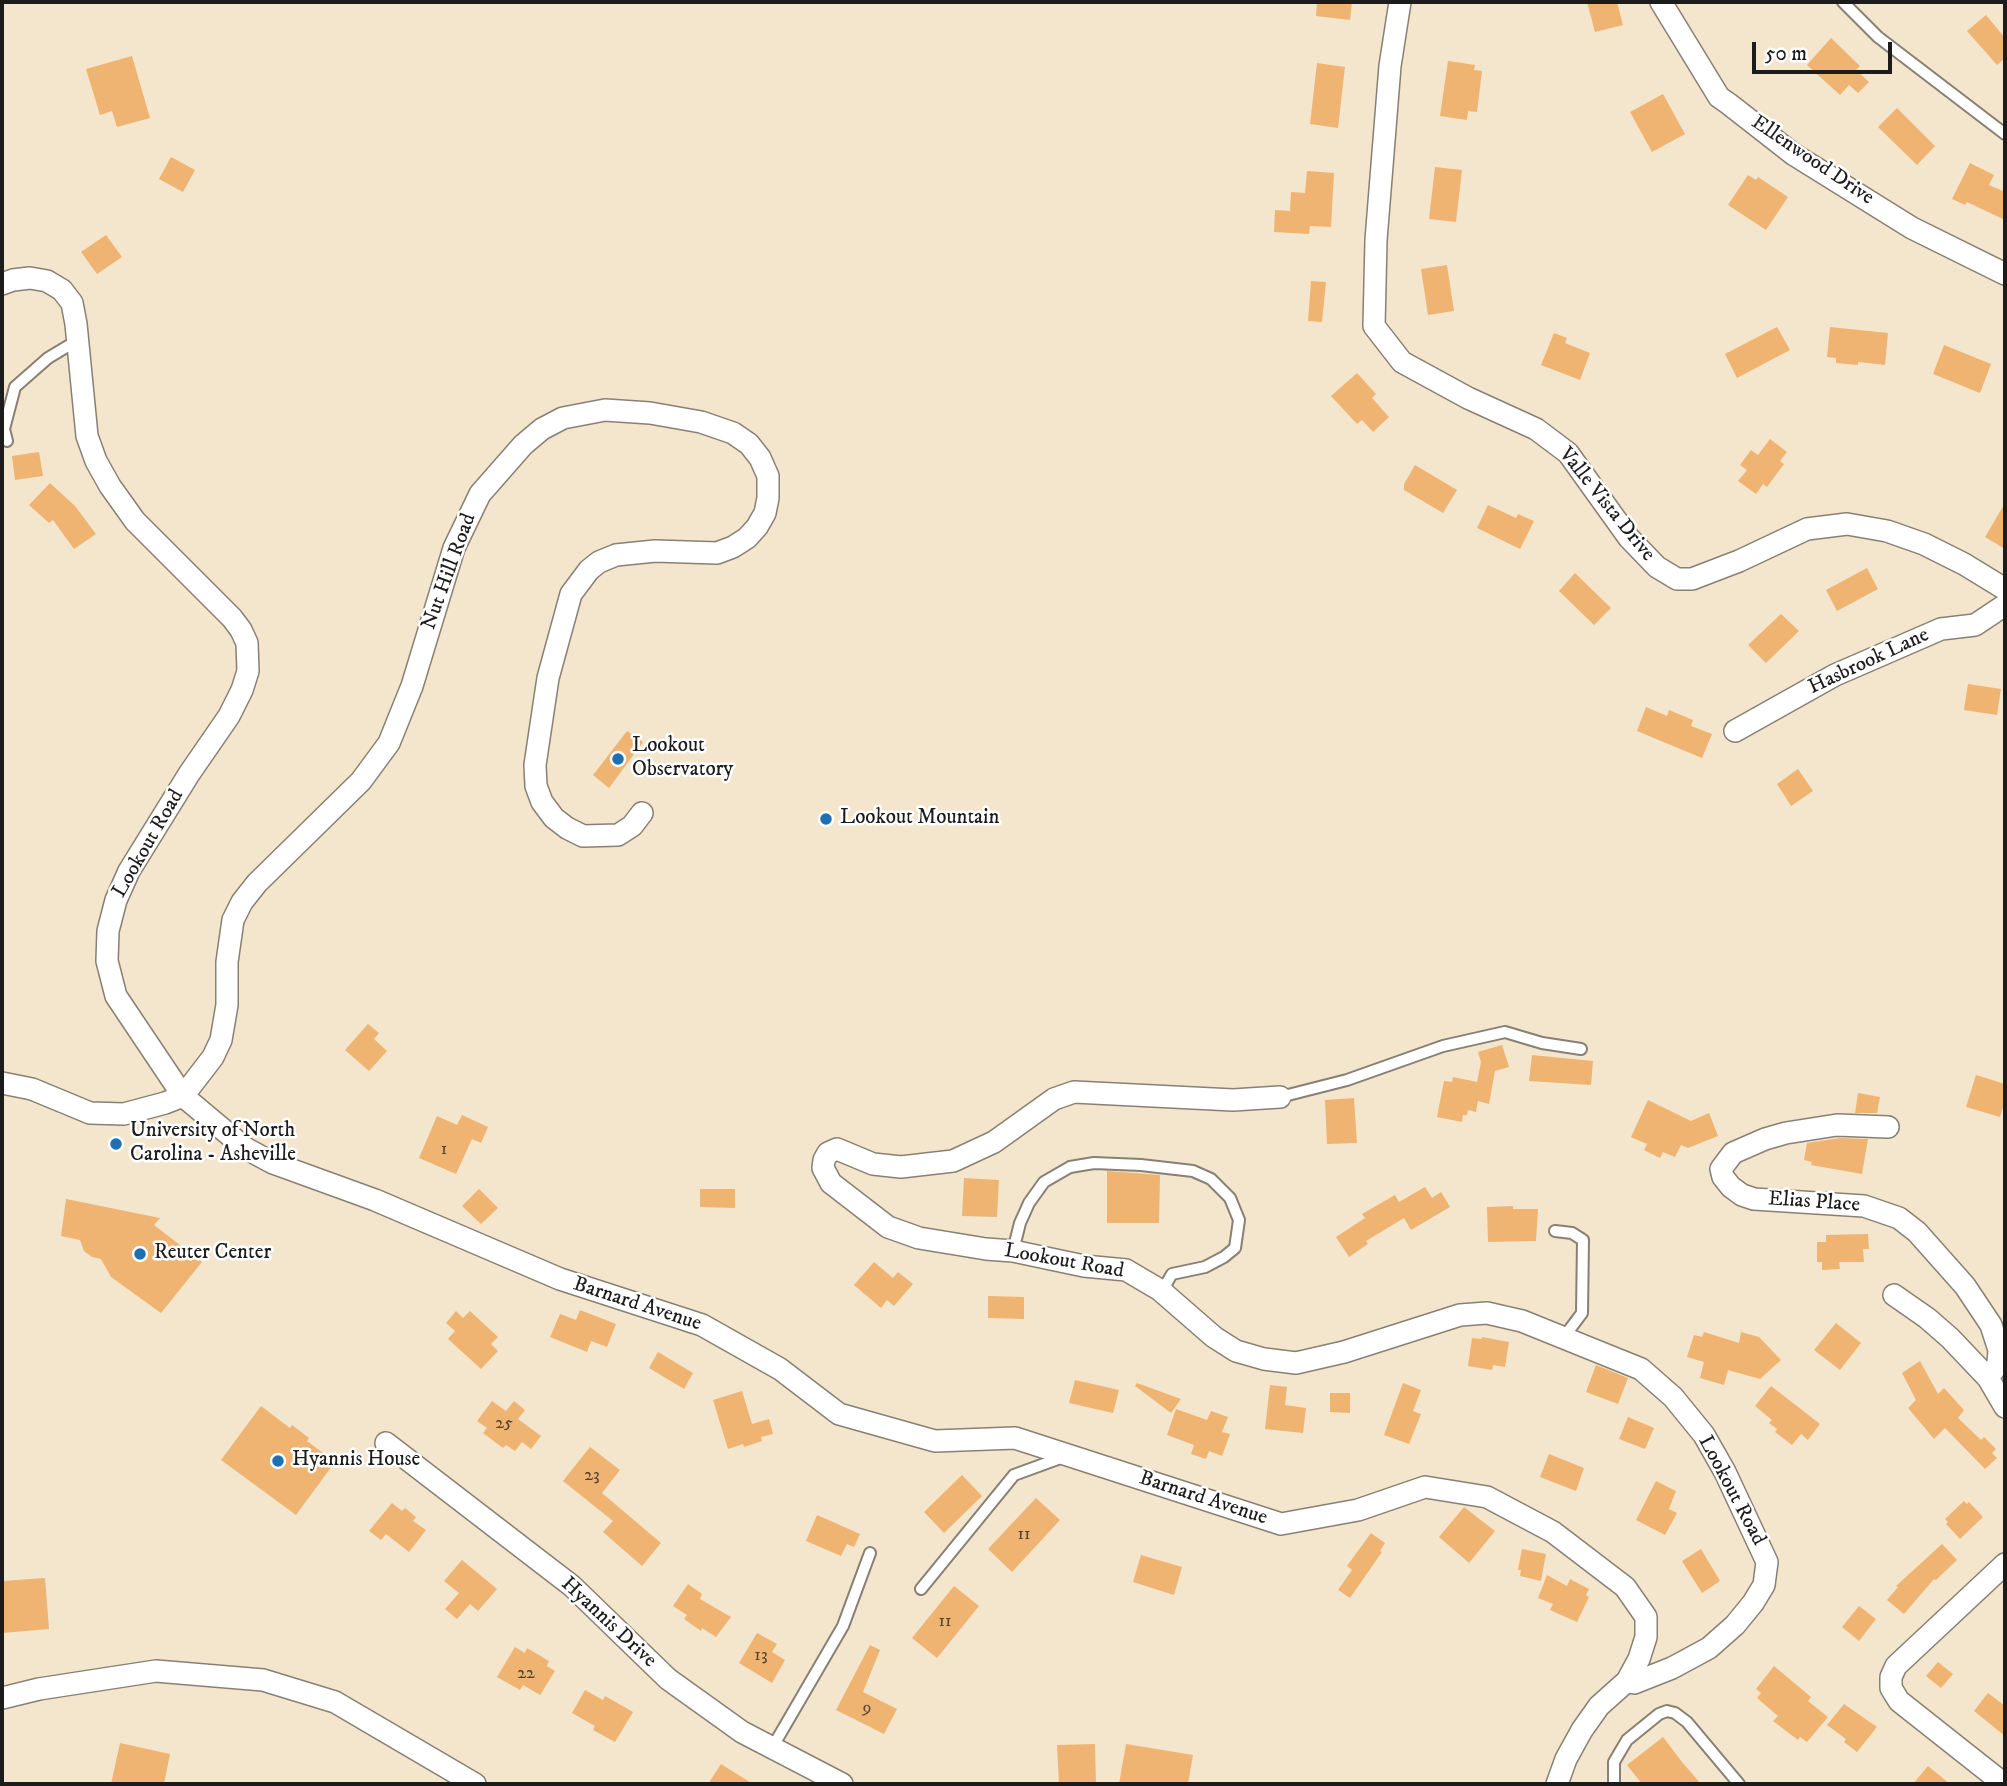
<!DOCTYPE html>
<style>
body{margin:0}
#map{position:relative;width:2007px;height:1786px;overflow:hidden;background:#f4e5cd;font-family:"IM FELL DW Pica",serif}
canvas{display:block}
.frame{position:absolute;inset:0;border:4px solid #1c1c1c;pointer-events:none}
.scale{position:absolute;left:1752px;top:42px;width:140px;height:32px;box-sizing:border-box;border:4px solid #1c1c1c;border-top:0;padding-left:9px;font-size:21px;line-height:24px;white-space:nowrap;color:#1c1c1c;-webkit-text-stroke:5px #fff;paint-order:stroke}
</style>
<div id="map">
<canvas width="2007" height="1786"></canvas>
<div class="frame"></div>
<div class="scale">50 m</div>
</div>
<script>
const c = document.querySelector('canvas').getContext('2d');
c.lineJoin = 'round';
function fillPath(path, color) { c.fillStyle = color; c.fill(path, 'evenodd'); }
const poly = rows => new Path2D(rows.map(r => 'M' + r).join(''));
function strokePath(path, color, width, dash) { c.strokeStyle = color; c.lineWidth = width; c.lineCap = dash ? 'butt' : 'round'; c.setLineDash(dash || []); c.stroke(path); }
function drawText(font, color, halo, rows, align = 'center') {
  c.font = font + ' "IM FELL DW Pica",serif'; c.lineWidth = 5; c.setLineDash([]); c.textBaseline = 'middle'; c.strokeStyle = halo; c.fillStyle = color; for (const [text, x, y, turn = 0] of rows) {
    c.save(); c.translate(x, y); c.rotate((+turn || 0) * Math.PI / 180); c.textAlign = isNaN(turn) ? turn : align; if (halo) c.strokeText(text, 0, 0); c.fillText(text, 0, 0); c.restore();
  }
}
fillPath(poly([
 [1317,2,1352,2,1350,20,1316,16],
 [1587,2,1617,2,1623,25,1595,32],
 [1986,15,2005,38,2005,58,1997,65,1967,31],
 [1831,38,1860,66,1856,70,1869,82,1858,93,1849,85,1840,95,1807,65],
 [132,56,150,118,117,127,112,111,100,115,86,69],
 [1448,61,1475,65,1474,70,1482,71,1477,112,1468,111,1467,120,1440,116],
 [1317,63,1345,67,1338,128,1310,124],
 [1663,94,1685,134,1652,152,1630,112],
 [1897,108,1935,146,1917,165,1878,127],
 [171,157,195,170,183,192,159,179],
 [1970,163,1994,175,1989,185,2005,192,2005,220,1967,202,1965,205,1952,199],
 [1435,167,1462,170,1456,222,1429,219],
 [1307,171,1334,173,1331,227,1310,226,1309,234,1274,232,1275,210,1290,211,1291,192,1305,193],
 [1748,175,1756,180,1758,177,1788,197,1766,230,1728,205],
 [106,235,122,257,97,274,81,252],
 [1447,265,1454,311,1428,315,1421,269],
 [1311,281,1326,282,1322,322,1308,321],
 [1777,327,1790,350,1737,378,1725,354],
 [1830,327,1888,333,1885,365,1858,362,1858,365,1836,363,1836,358,1827,357],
 [1554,333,1567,338,1565,343,1590,353,1580,380,1541,365],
 [1944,345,1991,364,1980,393,1933,374],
 [1357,373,1376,394,1372,398,1389,417,1373,432,1362,420,1357,424,1331,396],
 [1770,439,1787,452,1780,461,1784,464,1767,487,1763,484,1756,494,1738,481,1747,470,1740,465,1751,450,1758,455],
 [39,452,43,476,15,480,12,456],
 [1415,465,1457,490,1443,513,1404,490,1404,484],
 [50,483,75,506,96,534,74,549,53,520,49,523,29,505],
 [2005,503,2005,549,1985,537],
 [1488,505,1516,518,1518,514,1534,521,1520,549,1477,528],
 [1867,568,1878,589,1837,611,1826,590],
 [1575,573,1611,608,1594,625,1559,591],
 [1781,614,1799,631,1766,663,1748,645],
 [1968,684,2001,689,1997,715,1964,710],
 [1646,707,1667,716,1669,710,1693,720,1691,726,1712,734,1702,758,1637,731],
 [627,731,643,742,609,788,593,775],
 [1798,769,1813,791,1791,806,1777,784],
 [368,1024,379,1033,374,1039,387,1051,369,1071,345,1050],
 [1502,1045,1509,1067,1495,1071,1489,1104,1478,1101,1476,1112,1468,1110,1467,1115,1463,1115,1462,1122,1437,1117,1444,1081,1452,1082,1453,1077,1477,1082,1481,1062,1478,1052],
 [1532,1055,1593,1061,1591,1085,1529,1081],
 [1976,1075,2005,1084,2005,1101,2000,1117,1966,1107],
 [1858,1093,1880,1097,1877,1113,1855,1113],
 [1354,1098,1357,1143,1327,1144,1325,1100],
 [1648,1100,1691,1121,1709,1113,1718,1136,1688,1148,1681,1145,1675,1157,1663,1152,1660,1158,1644,1150,1647,1144,1631,1137],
 [462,1115,488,1127,481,1143,472,1139,456,1174,419,1158,437,1116,457,1125],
 [1840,1138,1868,1139,1862,1174,1811,1165,1812,1162,1804,1160,1807,1143],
 [1107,1171,1160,1175,1159,1223,1107,1223],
 [964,1178,999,1180,997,1217,962,1216],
 [1425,1187,1432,1198,1441,1192,1450,1207,1411,1230,1404,1218,1366,1241,1368,1244,1349,1257,1336,1237,1365,1218,1362,1214,1395,1195,1399,1202],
 [479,1189,498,1208,481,1224,462,1206],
 [700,1189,735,1189,735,1208,700,1207],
 [66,1199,160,1218,154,1225,202,1262,161,1313,111,1277,101,1259,92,1257,84,1251,80,1240,61,1236],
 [1513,1206,1513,1209,1538,1209,1536,1241,1488,1242,1487,1207],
 [1868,1234,1869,1249,1863,1249,1864,1262,1839,1262,1840,1269,1822,1270,1822,1262,1817,1262,1817,1242,1826,1242,1826,1235],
 [874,1262,893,1278,898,1272,913,1284,894,1306,887,1300,881,1308,854,1285],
 [988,1296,1024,1297,1024,1319,988,1318],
 [580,1310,616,1324,607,1347,591,1341,587,1352,550,1337,560,1314,576,1320],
 [456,1311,463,1318,470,1311,498,1337,491,1344,498,1351,481,1369,448,1339,455,1331,446,1323],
 [1836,1323,1861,1343,1840,1370,1814,1350],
 [1704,1332,1739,1343,1741,1332,1759,1337,1781,1360,1760,1379,1728,1370,1724,1385,1700,1378,1704,1362,1687,1357,1694,1335,1702,1337],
 [1482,1337,1509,1342,1505,1367,1493,1365,1492,1370,1468,1366,1472,1338,1482,1339],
 [658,1352,693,1373,684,1389,649,1368],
 [1920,1361,1938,1394,1944,1388,1964,1410,1958,1418,1981,1440,1984,1437,1996,1449,1992,1453,1997,1458,1985,1469,1945,1428,1934,1439,1908,1408,1916,1400,1902,1373],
 [1596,1365,1628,1378,1618,1404,1586,1392],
 [1075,1380,1119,1390,1113,1413,1069,1403],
 [1137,1383,1181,1399,1171,1413,1135,1386],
 [1403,1383,1421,1390,1413,1411,1421,1414,1409,1444,1384,1435],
 [1270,1385,1287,1387,1285,1405,1306,1408,1303,1433,1265,1429],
 [1771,1386,1820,1424,1808,1440,1801,1434,1792,1445,1775,1432,1777,1429,1769,1423,1772,1420,1755,1406],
 [742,1391,752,1424,769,1419,773,1434,761,1437,762,1441,744,1447,743,1444,728,1449,713,1400],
 [1330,1393,1350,1393,1350,1413,1330,1412],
 [492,1401,506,1411,514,1401,525,1410,518,1419,541,1436,531,1449,522,1442,515,1451,506,1445,503,1448,483,1433,487,1428,477,1421],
 [261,1406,290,1428,292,1425,309,1438,307,1441,335,1462,296,1515,221,1460],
 [1176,1409,1207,1420,1211,1411,1228,1417,1222,1432,1230,1434,1222,1456,1209,1451,1206,1459,1191,1454,1194,1445,1167,1435],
 [1628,1417,1654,1428,1645,1449,1619,1439],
 [590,1447,620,1470,602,1493,661,1543,642,1566,603,1532,613,1521,563,1481],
 [1549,1454,1584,1468,1576,1491,1540,1477],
 [962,1475,982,1496,944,1533,924,1512],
 [1656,1481,1676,1491,1669,1509,1677,1513,1665,1535,1636,1520],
 [1036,1498,1060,1520,1012,1572,988,1549],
 [1964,1501,1967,1504,1969,1502,1983,1517,1960,1539,1946,1524,1948,1522,1945,1519],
 [392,1503,402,1511,405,1508,416,1517,413,1521,426,1530,409,1552,386,1534,381,1540,369,1531],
 [1464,1507,1495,1531,1469,1563,1439,1537],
 [817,1515,860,1534,854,1547,847,1544,841,1556,806,1541],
 [1371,1533,1385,1543,1380,1551,1382,1552,1350,1598,1338,1590,1352,1570,1347,1566],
 [1942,1544,1957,1560,1936,1580,1934,1579,1904,1614,1887,1600,1898,1587,1896,1586],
 [1522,1549,1546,1554,1541,1581,1520,1576,1521,1570,1518,1570],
 [1701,1549,1720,1581,1702,1593,1682,1561],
 [1141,1555,1182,1567,1174,1595,1133,1582],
 [462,1560,497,1589,478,1611,470,1604,457,1619,445,1609,459,1593,444,1581],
 [1547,1575,1567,1586,1570,1579,1589,1589,1586,1595,1589,1597,1577,1622,1550,1610,1553,1604,1538,1598],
 [45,1578,49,1629,2,1633,2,1581],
 [688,1584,702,1594,700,1599,731,1617,716,1637,702,1628,701,1631,684,1619,687,1615,673,1606],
 [954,1586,979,1606,937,1658,912,1638],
 [1859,1606,1876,1619,1859,1641,1842,1627],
 [757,1633,777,1644,772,1652,785,1660,772,1683,739,1663],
 [870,1645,880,1650,863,1692,897,1709,884,1734,836,1710],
 [515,1647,525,1653,527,1648,549,1661,547,1666,555,1671,540,1695,523,1685,520,1690,497,1677],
 [1938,1662,1953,1674,1941,1688,1926,1676],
 [1774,1666,1811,1697,1808,1701,1828,1717,1807,1742,1800,1737,1798,1740,1773,1721,1778,1716,1757,1698,1761,1693,1756,1689],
 [585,1690,603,1700,605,1696,633,1712,615,1742,593,1730,595,1726,572,1713],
 [1988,1693,2005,1706,2005,1736,1974,1711],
 [1844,1704,1877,1727,1857,1752,1844,1742,1846,1739,1827,1725],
 [1663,1737,1682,1762,1701,1784,1642,1784,1627,1765],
 [120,1743,170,1754,164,1784,111,1784],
 [1095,1744,1096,1784,1059,1784,1057,1745],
 [1126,1744,1193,1755,1188,1784,1119,1784],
 [721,1764,753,1784,708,1784],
 [1928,1766,1950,1784,1913,1784]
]), '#efb472');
const service = poly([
 [1843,2,1878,37,2005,134],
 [7,441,4,429,15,387,48,358,78,340],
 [1280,1097,1347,1080,1443,1046,1505,1032,1542,1043,1581,1049],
 [1555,1231,1572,1233,1583,1240,1582,1313,1564,1337],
 [1013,1251,1020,1223,1029,1203,1044,1182,1070,1167,1094,1163,1141,1165,1193,1171,1211,1179,1230,1198,1239,1220,1235,1248,1224,1257,1205,1267,1172,1274,1166,1284,1168,1293],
 [921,1589,1014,1475,1066,1456],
 [772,1748,843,1626,870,1553],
 [1614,1784,1614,1762,1627,1740,1659,1714,1667,1711,1675,1713,1687,1722,1739,1784]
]);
const minor = poly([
 [1400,2,1390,66,1376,240,1374,326,1402,362,1468,398,1536,429,1568,453,1629,538,1657,567,1677,579,1692,579,1739,561,1807,529,1847,524,1887,531,1924,544,1964,564,2005,589],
 [1661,2,1719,97,1729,104,1793,154,1912,228,2005,274],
 [2,284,13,280,30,278,47,281,62,290,72,303,76,324,87,436,96,461,110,486,135,521,232,618,241,630,247,643,248,671,242,690,229,716,189,774,129,871,116,900,108,931,107,961,116,996,183,1096,245,1148,273,1163,375,1200,560,1279,702,1325,780,1369,839,1414,935,1441,1015,1438,1281,1524,1358,1510,1425,1487,1487,1497,1553,1532,1625,1587,1646,1617,1646,1637,1639,1659,1627,1681,1599,1706,1582,1730,1566,1759,1557,1784],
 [1735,731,1835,675,1941,629,1975,625,2005,605],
 [2,1083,32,1089,90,1113,124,1114,165,1103,183,1096,213,1057,221,1040,227,1005,227,962,233,920,242,902,257,883,361,781,389,743,412,686,454,548,480,494,523,445,542,429,563,418,605,410,650,413,701,422,733,433,749,444,760,458,768,476,768,498,765,513,757,527,747,538,733,547,717,553,655,551,616,555,599,562,589,570,571,594,548,678,535,765,536,786,542,802,554,818,567,828,583,836,618,835,632,826,642,813],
 [1280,1097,1233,1100,1074,1092,1054,1099,994,1142,953,1161,901,1167,873,1164,837,1149,828,1153,824,1160,823,1168,831,1183,888,1227,919,1238,986,1249,1013,1251,1084,1266,1126,1270,1160,1290,1214,1337,1236,1351,1264,1359,1296,1363,1344,1352,1460,1315,1487,1313,1522,1321,1641,1369,1673,1397,1704,1435,1725,1472,1767,1562,1764,1585,1753,1603,1735,1625,1709,1648,1672,1668,1634,1683,1627,1681],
 [1888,1127,1837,1125,1786,1133,1765,1139,1733,1153,1721,1169,1723,1177,1731,1187,1742,1195,1754,1199,1864,1206,1899,1218,1917,1232,1965,1286,1991,1325,1999,1350,1998,1364,1988,1378],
 [1894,1295,1927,1318,1950,1338,1988,1378,2005,1407],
 [386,1443,572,1586,668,1679,742,1732,842,1784],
 [2,1698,39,1689,156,1671,263,1680,335,1702,475,1784],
 [2004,1784,1899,1701,1891,1688,1891,1677,1896,1666,2005,1564]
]);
strokePath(service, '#888074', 14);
strokePath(minor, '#888074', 24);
strokePath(service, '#fff', 10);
strokePath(minor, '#fff', 21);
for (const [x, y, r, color] of [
 [618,759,7,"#1f6fb2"],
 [826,819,7,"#1f6fb2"],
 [116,1144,7,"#1f6fb2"],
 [140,1254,7,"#1f6fb2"],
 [278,1461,7,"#1f6fb2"]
]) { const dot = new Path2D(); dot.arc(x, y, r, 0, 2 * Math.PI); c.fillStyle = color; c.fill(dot); strokePath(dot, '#fff', 2.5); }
drawText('18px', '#514232', null, [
 ["1",444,1150],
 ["25",504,1424],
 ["23",592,1476],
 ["11",1024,1535],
 ["11",945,1622],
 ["13",761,1656],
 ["22",526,1674],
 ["9",867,1709]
]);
drawText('21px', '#1c1c1c', '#fff', [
 ["Ellenwood Drive",1812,161,34],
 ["Valle Vista Drive",1606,505,51],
 ["Nut Hill Road",450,572,-70],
 ["Hasbrook Lane",1869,662,-25],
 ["Lookout Road",149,844,-60],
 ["Elias Place",1814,1203,4],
 ["Lookout Road",1064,1262,10],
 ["Barnard Avenue",637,1305,18],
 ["Lookout Road",1731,1491,62],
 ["Barnard Avenue",1203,1499,18],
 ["Hyannis Drive",608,1623,43]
]);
drawText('21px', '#1c1c1c', '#fff', [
 ["Lookout",632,747],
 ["Observatory",632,771],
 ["Lookout Mountain",840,819],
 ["University of North",130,1132],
 ["Carolina - Asheville",130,1156],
 ["Reuter Center",154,1254],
 ["Hyannis House",292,1461]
], 'left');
</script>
